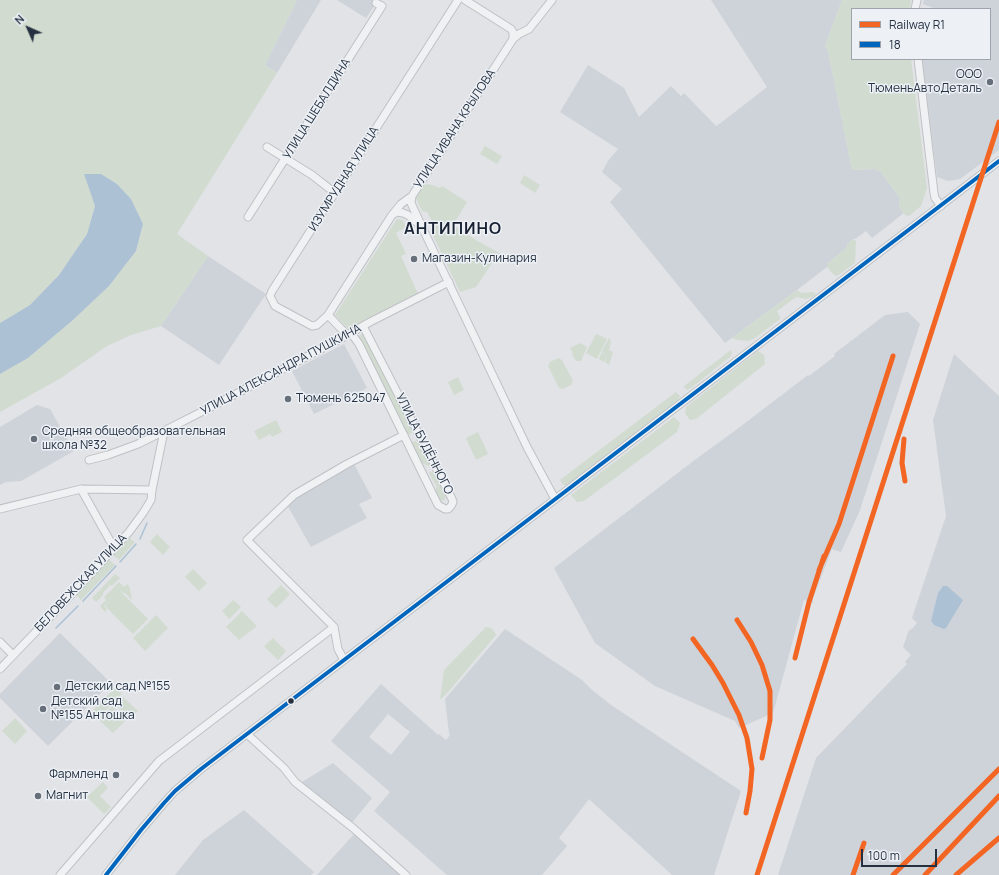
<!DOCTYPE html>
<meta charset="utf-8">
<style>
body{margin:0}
#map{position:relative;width:999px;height:875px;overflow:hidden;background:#e1e3e6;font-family:Manrope,sans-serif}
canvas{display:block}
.legend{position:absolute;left:851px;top:8px;width:140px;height:52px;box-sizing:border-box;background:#edf1f6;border:1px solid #9da4ae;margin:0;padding:5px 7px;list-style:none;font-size:12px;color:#253141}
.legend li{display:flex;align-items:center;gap:8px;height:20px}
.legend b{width:20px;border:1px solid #9da4ae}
.north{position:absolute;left:8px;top:8px;width:40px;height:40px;-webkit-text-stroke:3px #edf1f6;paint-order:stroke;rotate:315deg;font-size:11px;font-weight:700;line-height:16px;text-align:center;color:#253141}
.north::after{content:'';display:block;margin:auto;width:14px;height:18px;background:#253141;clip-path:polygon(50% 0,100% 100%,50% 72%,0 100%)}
.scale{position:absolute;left:861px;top:849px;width:76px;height:18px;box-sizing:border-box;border:2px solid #253141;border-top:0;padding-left:5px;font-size:12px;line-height:14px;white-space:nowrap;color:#253141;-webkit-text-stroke:3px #edf1f6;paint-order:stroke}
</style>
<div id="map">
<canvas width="999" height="875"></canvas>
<ul class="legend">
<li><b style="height:5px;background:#f26522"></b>Railway R1</li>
<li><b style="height:5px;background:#0065bd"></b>18</li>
</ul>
<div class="north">N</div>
<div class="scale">100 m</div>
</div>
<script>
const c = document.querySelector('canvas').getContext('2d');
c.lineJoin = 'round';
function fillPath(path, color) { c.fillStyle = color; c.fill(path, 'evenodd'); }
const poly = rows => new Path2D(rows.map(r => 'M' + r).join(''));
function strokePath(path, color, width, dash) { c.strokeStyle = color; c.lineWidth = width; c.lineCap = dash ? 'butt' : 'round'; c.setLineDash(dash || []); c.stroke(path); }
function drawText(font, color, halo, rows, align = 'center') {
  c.font = font + ' Manrope,sans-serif'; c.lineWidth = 3; c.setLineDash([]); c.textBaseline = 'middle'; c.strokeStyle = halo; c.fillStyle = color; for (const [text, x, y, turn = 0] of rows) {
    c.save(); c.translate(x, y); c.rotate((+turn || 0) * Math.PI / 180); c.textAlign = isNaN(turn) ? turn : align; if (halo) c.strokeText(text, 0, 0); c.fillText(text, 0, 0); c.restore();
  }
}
fillPath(poly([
 [297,0,321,0,277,73,265,65],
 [337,0,378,0,366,18],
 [711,0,842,0,825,46,828,51,852,170,874,169,881,172,900,198,899,207,904,213,872,238,866,231,855,239,853,239,848,243,846,248,827,264,827,267,797,290,725,343,610,202,622,189,602,172,608,161,618,149,560,112,588,65,624,88,639,117,671,86,681,96,684,93,716,126,722,122,767,87],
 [924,0,999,0,999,150,960,179,948,181,937,177,922,59,990,59,990,9,936,9,923,4],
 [208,256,266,294,219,365,161,326],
 [908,312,920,324,860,510,841,552,832,549,813,598,813,603,804,600,773,713,739,728,735,721,655,686,595,643,554,568,696,459,732,433,808,375,809,376,835,356,834,354,885,315],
 [344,344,367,388,314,414,292,371],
 [954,354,999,396,999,875,778,875,816,758,907,664,905,662,911,655,903,647,909,630,912,629,917,623,912,618,946,516,933,420],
 [37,405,50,409,74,451,21,481,6,482,0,485,0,427],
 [354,464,372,498,359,504,367,518,311,547,286,503,304,490],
 [505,629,582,680,592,690,611,705,741,791,714,875,672,875,589,799,559,838,567,846,542,875,447,875,374,811,390,792,331,741,381,684,438,735,439,734,446,740,450,735,449,733,445,699],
 [388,714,410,732,391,755,369,737],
 [60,633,111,683,48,746,0,698,0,694],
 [333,763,372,798,351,824,302,782],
 [244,810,314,872,311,875,175,875,203,840],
 [355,833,402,875,317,875]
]), '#ced3da');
fillPath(poly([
 [0,0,297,0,265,65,277,73,177,234,208,256,161,326,131,335,107,346,61,378,0,412,0,374,28,358,73,320,109,286,136,251,143,224,131,199,117,184,101,174,84,174,95,206,87,234,59,275,30,305,0,323],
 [842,0,911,0,910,9,852,9,852,59,911,59,927,188,921,206,909,216,905,215,899,207,900,198,881,172,874,169,852,170,828,51,825,46],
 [485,146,502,156,497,164,480,154],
 [524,175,540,185,535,193,520,183],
 [429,184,440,188,442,186,467,202,453,225,479,242,503,255,494,260,476,287,460,292,431,231,434,225,427,212,422,211,416,198,416,194,422,186],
 [397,219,403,220,406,227,396,233,406,254,401,256,418,294,348,329,335,315],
 [853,239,856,241,855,263,837,276,834,275,827,267,827,264,846,248,848,243],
 [797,290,801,293,813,292,816,294,814,296,806,299,797,297,792,300,777,311,780,317,780,319,755,338,748,341,738,340,732,338],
 [363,334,413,430,410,435,406,433,359,338,359,336],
 [596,334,607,339,597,359,586,353],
 [609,338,611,342,609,350,613,352,609,365,605,362,607,356,604,362,599,359,602,352,608,355,602,351],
 [580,343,587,347,581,361,576,361,572,354,573,351,572,352,570,348],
 [731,350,732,353,730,357,691,388,687,390,685,388,684,386],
 [758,351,764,355,765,364,696,419,690,420,685,413,686,407],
 [558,358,562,360,573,381,571,385,563,389,559,388,548,366,550,362],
 [458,377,464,390,454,395,448,382],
 [676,392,680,396,678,400,580,475,569,485,563,485,560,480],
 [674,417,680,423,677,432,584,501,577,502,571,495],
 [276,420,282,432,272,437,270,434,259,440,254,431],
 [478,432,488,454,476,460,466,438],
 [415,441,422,446,431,465,428,466,420,462,411,445,412,442],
 [434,471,445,494,445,500,442,501,439,499,435,491,437,487,429,473],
 [157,534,170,547,163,555,150,542],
 [128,537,135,542,119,560,114,556,113,553],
 [109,560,115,565,81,600,77,596,76,594,106,561],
 [193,569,207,583,199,591,185,577],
 [115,574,120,578,112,586,110,585,103,593,103,595,96,602,92,598],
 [119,582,124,587,127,584,129,586,132,600,125,593,123,593,120,590,120,591,148,619,133,634,105,606,112,599,104,606,107,609,105,612,100,606,106,600,104,597],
 [281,585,290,594,276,608,267,599],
 [233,600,241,607,229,619,222,611],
 [242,611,257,626,239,640,226,627],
 [156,615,168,628,145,651,133,638],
 [486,627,491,628,494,631,496,635,449,691,440,700,444,670],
 [273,638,286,651,278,660,264,646],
 [116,687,122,694,98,718,91,712],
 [123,697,138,711,130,719,116,705],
 [112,706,126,720,113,733,99,720],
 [15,718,27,731,15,744,2,731],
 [103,782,108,788,100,796,111,807,104,814,87,797]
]), '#d1dbd0');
fillPath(poly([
 [84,174,101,174,117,184,131,199,143,224,136,251,109,286,73,320,28,358,0,374,0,323,30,305,59,275,87,234,95,206],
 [943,586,947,586,963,600,946,628,944,629,934,625,931,621,938,593]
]), '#acc1d4');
strokePath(poly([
 [140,539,147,523],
 [120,562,136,544],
 [83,601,116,566],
 [56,628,78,606]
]), '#acc1d4', 1.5);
const minor = poly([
 [458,0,272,291,270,296,275,306,312,326,317,325,328,315,392,215,401,204,412,196,513,39,519,34,529,29,552,0],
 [465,0,511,29,513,32,513,39],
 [915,9,917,0],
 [918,59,934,193,935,198,941,206],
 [267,147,312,175,335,193],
 [412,196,411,203,422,227,527,447,555,499],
 [392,215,397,212,403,213,408,215,420,225],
 [248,217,382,6,376,3],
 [328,315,347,335],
 [351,333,359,344,438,505,445,509,448,509,451,506,453,502,452,499,363,326],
 [89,460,108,455,138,444,164,431,213,406,342,338,370,322,449,282],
 [81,489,114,548],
 [0,509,81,489,152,490,164,431],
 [0,642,13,655],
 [344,660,338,649,334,627,247,540,294,495,347,464,404,435],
 [0,669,72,594,129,532,143,513,151,500,152,490],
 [247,734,284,768,295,782,353,828,406,875],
 [60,875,159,761,334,627],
 [106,875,141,830,164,803,175,791,201,769,999,161]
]);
strokePath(minor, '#bfc1c4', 9);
strokePath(minor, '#f0f1f3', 7);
strokePath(poly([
 [106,875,141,830,164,803,175,791,201,769,999,161]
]), '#0065bd', 4);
strokePath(poly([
 [904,439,902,463,905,481],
 [819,570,839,524,893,356],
 [737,620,751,642,762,665,770,691,770,720,762,758],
 [693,639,712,665,723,683,739,715,747,738,752,769,750,791,746,813],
 [795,658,809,602,824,556],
 [757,875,999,122],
 [853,875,864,843],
 [893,875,999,769],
 [925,875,999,796],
 [956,875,999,838]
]), '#f26522', 5);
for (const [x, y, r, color] of [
 [990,82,4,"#676f7b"],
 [414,259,4,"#676f7b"],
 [288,399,4,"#676f7b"],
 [34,439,4,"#676f7b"],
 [57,687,4,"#676f7b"],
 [291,701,3.5,"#253141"],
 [43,709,4,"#676f7b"],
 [116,775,4,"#676f7b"],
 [38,796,4,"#676f7b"]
]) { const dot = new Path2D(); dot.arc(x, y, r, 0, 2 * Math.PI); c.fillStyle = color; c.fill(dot); strokePath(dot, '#edf1f6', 1.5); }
drawText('12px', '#253141', '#edf1f6', [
 ["ООО",982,75,"right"],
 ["ТюменьАвтоДеталь",982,89,"right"],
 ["Магазин-Кулинария",422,259],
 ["Тюмень 625047",296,399],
 ["Средняя общеобразовательная",42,432],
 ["школа №32",42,446],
 ["Детский сад №155",65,687],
 ["Детский сад",51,702],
 ["№155 Антошка",51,716],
 ["Фармленд",108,775,"right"],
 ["Магнит",46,796]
], 'left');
drawText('12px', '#253141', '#edf1f6', [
 ["УЛИЦА ШЕБАЛДИНА",317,109,-58],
 ["УЛИЦА ИВАНА КРЫЛОВА",455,129,-57],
 ["ИЗУМРУДНАЯ УЛИЦА",344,179,-58],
 ["УЛИЦА АЛЕКСАНДРА ПУШКИНА",281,370,-28],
 ["УЛИЦА БУДЁННОГО",424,444,63],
 ["БЕЛОВЕЖСКАЯ УЛИЦА",81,583,-47]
]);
c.letterSpacing = '1px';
drawText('bold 16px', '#182232', '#edf1f6', [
 ["АНТИПИНО",453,230]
]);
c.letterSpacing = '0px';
</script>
